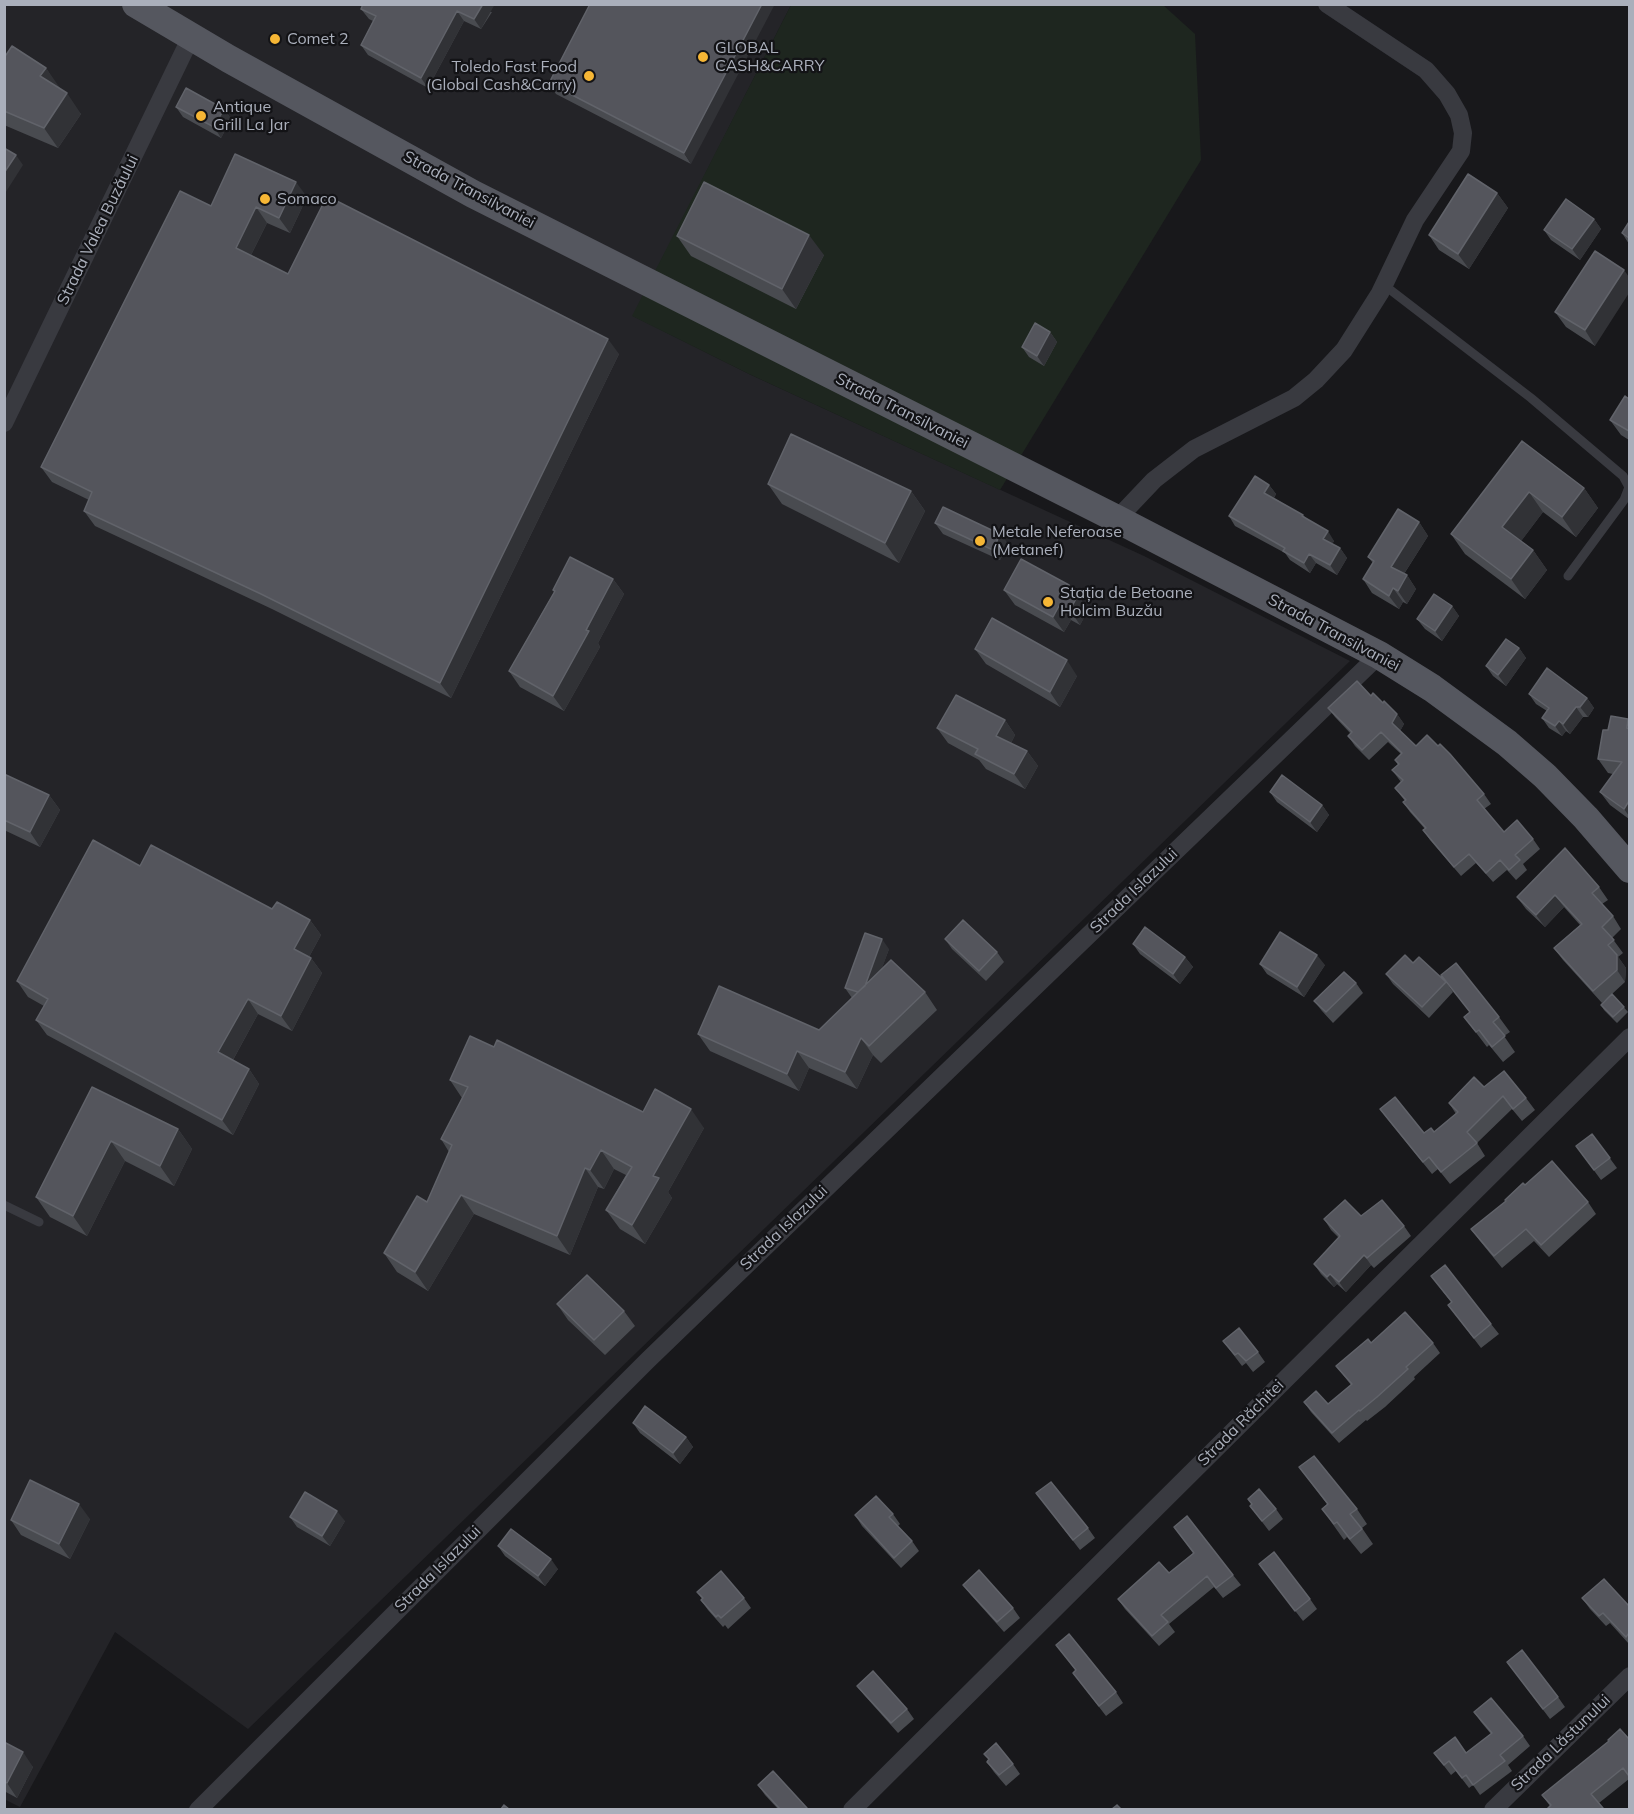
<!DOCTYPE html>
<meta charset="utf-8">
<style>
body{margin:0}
#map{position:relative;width:1634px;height:1814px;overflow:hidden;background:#18181b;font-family:Mulish,sans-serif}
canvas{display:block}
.frame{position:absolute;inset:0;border:6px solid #aaafbb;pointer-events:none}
</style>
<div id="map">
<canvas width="1634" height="1814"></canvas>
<div class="frame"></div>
</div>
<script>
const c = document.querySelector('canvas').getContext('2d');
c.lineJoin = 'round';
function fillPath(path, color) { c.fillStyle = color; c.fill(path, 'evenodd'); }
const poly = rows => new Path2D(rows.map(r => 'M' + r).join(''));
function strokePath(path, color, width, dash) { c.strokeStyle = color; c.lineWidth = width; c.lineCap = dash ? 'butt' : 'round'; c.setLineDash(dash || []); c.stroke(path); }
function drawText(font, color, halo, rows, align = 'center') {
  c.font = font + ' Mulish,sans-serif'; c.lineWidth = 4.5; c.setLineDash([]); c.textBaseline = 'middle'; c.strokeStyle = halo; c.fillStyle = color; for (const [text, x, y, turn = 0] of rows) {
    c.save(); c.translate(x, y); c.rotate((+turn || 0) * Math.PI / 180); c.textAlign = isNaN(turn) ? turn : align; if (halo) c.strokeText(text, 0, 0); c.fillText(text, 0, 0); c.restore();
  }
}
fillPath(poly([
 [4,5,791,5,633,316,749,374,1144,556,1350,661,248,1729,115,1632,20,1807,4,1799]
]), '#242428');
fillPath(poly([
 [791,5,1163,5,1195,34,1201,160,1000,490,749,374,632,316]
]), '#1e261f');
strokePath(poly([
 [1384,285,1531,398,1623,476,1629,487,1624,500,1568,576],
 [4,1205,39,1222]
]), '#393a40', 9);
strokePath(poly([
 [4,423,191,37],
 [1117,519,1154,480,1194,449,1294,398,1316,380,1344,350,1380,293,1415,220,1461,151,1463,133,1459,115,1447,94,1426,70,1327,4],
 [198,1810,648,1360,1379,655],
 [852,1810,1630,1037],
 [1493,1810,1630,1676]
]), '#393a40', 18);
strokePath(poly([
 [136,4,229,59,473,194,1117,519,1379,655,1432,688,1507,743,1545,776,1586,818,1630,869]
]), '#55575f', 28);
fillPath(poly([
 [590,4,691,164,556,94,549,83],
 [361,9,492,12,481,29,464,21,428,88,368,55,361,45,373,21,369,19],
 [4,53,46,68,59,89,81,114,58,148,4,125],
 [176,107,224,109,231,119,221,138,183,117],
 [1497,193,1508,208,1469,269,1439,250,1429,235],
 [307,197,290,233,267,223,251,255,288,274,619,354,451,698,272,609,95,526,84,511,89,500,52,482,41,467,211,206],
 [1594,219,1601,229,1580,260,1551,240,1544,230],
 [1629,222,1629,244,1622,233],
 [677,236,824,255,796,309,691,256],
 [1595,251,1595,346,1566,327,1555,312],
 [1050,332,1057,342,1044,366,1029,357,1022,347],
 [1629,399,1629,440,1621,435,1610,420],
 [1522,441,1584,488,1598,508,1576,537,1543,512,1521,541,1533,550,1547,570,1525,599,1465,554,1451,534],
 [768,484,911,491,925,511,899,563,782,504],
 [1269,485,1276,494,1274,498,1303,515,1306,518,1334,541,1332,544,1340,548,1347,558,1337,575,1316,563,1310,573,1290,560,1285,553,1235,526,1229,516],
 [1419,522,1428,536,1404,574,1407,575,1416,589,1407,604,1403,602,1399,609,1372,593,1363,579,1373,563,1368,557],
 [935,523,1000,534,1008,544,1000,560,943,534],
 [613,579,624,594,598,643,600,647,564,711,520,687,509,671,554,592,553,590],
 [1069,585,1088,610,1080,625,1071,620,1064,632,1015,605,1004,590],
 [1452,606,1459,616,1442,641,1425,629,1417,619],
 [1519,648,1526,658,1506,686,1493,676,1486,666],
 [975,649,1077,676,1060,707,986,664],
 [1529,694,1587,698,1594,708,1588,717,1583,717,1570,734,1566,731,1562,736,1549,728,1542,718,1547,711,1536,704],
 [1371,696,1383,703,1397,714,1404,724,1400,731,1416,746,1484,794,1491,804,1484,809,1504,832,1533,839,1540,849,1523,864,1527,870,1516,880,1507,870,1493,882,1476,863,1461,876,1430,840,1423,830,1425,829,1410,812,1403,802,1405,801,1395,788,1401,782,1392,770,1398,765,1395,760,1401,754,1388,742,1369,760,1355,746,1348,736,1351,734,1335,717,1328,708],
 [1628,719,1629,721,1629,819,1610,805,1600,792,1613,774,1608,773,1598,759,1608,730],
 [1005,720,1015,735,1011,743,1027,751,1038,766,1025,789,986,769,979,760,948,743,937,728],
 [4,774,49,795,60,810,40,847,4,830],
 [1270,792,1322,805,1329,815,1317,832,1277,802],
 [140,866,272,909,310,920,321,935,309,957,311,958,322,973,292,1031,258,1014,233,1060,249,1069,259,1084,233,1135,47,1035,36,1020,44,1006,28,997,17,981],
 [1599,887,1608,900,1602,904,1613,916,1621,929,1612,938,1623,953,1618,957,1626,968,1625,982,1612,994,1628,1012,1617,1023,1604,1010,1601,1005,1608,998,1602,1003,1563,960,1554,948,1580,925,1564,907,1545,927,1526,909,1517,897],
 [945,939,997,952,1004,962,986,981,952,949],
 [1133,944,1185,957,1193,967,1180,984,1140,954],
 [889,949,881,970,925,992,937,1010,881,1063,873,1055,857,1089,809,1068,799,1091,710,1051,698,1034,819,1030,852,998,845,988],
 [1413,963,1446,982,1453,992,1429,1018,1393,984,1386,974],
 [1260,964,1325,965,1304,997,1267,974],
 [1441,975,1499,1017,1510,1032,1504,1036,1515,1052,1503,1062,1489,1045,1487,1047,1464,1017,1470,1012],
 [1356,983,1363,993,1333,1023,1322,1011,1314,1001],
 [450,1080,643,1112,704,1128,668,1192,672,1198,645,1244,620,1229,606,1210,626,1175,614,1169,604,1189,598,1187,570,1255,474,1214,428,1291,397,1272,384,1253,427,1202,449,1152,441,1139,462,1098],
 [92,1087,178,1129,192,1149,174,1186,125,1161,87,1236,50,1217,36,1197],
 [1484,1087,1526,1098,1535,1110,1522,1121,1512,1109,1477,1143,1485,1156,1450,1184,1438,1169,1432,1174,1389,1121,1380,1109,1424,1133,1434,1132,1456,1114,1449,1103],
 [1592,1134,1617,1168,1601,1180,1576,1146],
 [1588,1202,1596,1214,1549,1257,1534,1241,1502,1268,1480,1241,1471,1229],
 [1361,1216,1404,1226,1411,1236,1374,1268,1371,1265,1346,1292,1337,1284,1334,1287,1321,1274,1314,1264,1339,1238,1331,1230,1324,1219],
 [1431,1276,1491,1324,1499,1334,1481,1348,1448,1305,1451,1302],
 [557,1304,624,1311,635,1326,605,1355,568,1320],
 [1223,1341,1258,1352,1265,1362,1253,1372,1246,1363,1242,1366],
 [1371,1343,1433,1343,1440,1353,1414,1377,1415,1379,1385,1407,1367,1421,1366,1420,1339,1443,1311,1412,1304,1402,1328,1404,1351,1385,1336,1366],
 [633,1423,686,1437,693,1447,680,1464,640,1433],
 [1299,1467,1357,1509,1367,1524,1362,1528,1373,1544,1361,1554,1347,1537,1344,1540,1322,1509,1327,1504],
 [1036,1493,1088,1528,1095,1538,1080,1550],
 [1248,1499,1276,1509,1283,1519,1269,1531,1250,1506,1252,1505],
 [893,1514,900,1524,898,1526,912,1541,919,1551,901,1568,862,1526,855,1515],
 [290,1517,345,1521,330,1546,297,1527],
 [90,1519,70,1559,21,1535,11,1520],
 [1174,1527,1233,1575,1241,1585,1223,1598,1214,1587,1169,1624,1175,1632,1159,1646,1125,1609,1118,1599,1169,1573,1193,1553],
 [498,1546,558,1569,545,1586,505,1556],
 [1259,1564,1310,1599,1317,1609,1303,1621],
 [963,1585,1013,1608,1020,1618,1004,1632,971,1595],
 [697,1592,744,1598,751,1608,728,1629,725,1625,723,1627,708,1610,701,1600,702,1599],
 [1582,1598,1629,1606,1629,1644,1610,1623,1606,1626,1590,1609],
 [1056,1645,1116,1692,1123,1703,1106,1716,1073,1673,1076,1671],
 [1507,1662,1558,1697,1565,1707,1550,1719],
 [857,1686,907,1709,914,1719,898,1733,865,1696],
 [1474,1712,1523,1736,1530,1746,1508,1765,1512,1771,1480,1795,1473,1785,1469,1788,1456,1771,1451,1775,1434,1753,1466,1753,1491,1734,1481,1722],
 [1629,1739,1629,1779,1599,1803,1603,1809,1547,1809,1550,1806,1542,1795],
 [4,1742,33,1767,17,1798,4,1791],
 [984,1754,1013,1764,1020,1774,1006,1786,994,1772,987,1762,989,1760],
 [773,1771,808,1809,778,1809,765,1795,758,1785]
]), '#494b50');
fillPath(poly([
 [483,4,495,4,481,29,474,19],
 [762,4,775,4,691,164,684,153],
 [457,11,464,21,428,88,421,78],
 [46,68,60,88,54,96,40,76],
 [67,93,81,114,58,148,44,128],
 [224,109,231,119,221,138,214,127],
 [16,155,23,165,4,195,4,173],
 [296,182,307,197,290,233,279,218],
 [1497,193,1508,208,1469,269,1458,254],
 [256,207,267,223,247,263,236,248],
 [1594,219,1601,229,1580,260,1572,249],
 [809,235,824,255,796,309,782,289],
 [1624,270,1629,277,1629,293,1595,346,1585,330],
 [1050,332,1057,342,1044,366,1037,356],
 [608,339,619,354,451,698,440,683],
 [1269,485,1276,494,1271,503,1264,493],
 [1584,488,1598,508,1576,537,1562,517],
 [911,491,925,511,899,563,885,543],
 [1529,492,1543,512,1516,548,1502,527],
 [1419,522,1428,536,1400,580,1391,567],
 [1328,531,1334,541,1330,548,1323,539],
 [1000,534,1008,544,1000,560,993,550],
 [1340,548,1347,558,1337,575,1330,565],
 [1533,550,1547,570,1525,599,1511,579],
 [1309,554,1316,563,1310,573,1304,563],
 [1407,575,1416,589,1407,604,1398,591],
 [613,579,624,594,598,643,600,647,564,711,553,696],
 [1069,585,1077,596,1078,595,1088,610,1080,625,1070,610,1067,589],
 [1393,588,1403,602,1399,609,1389,596],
 [1060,604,1071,620,1064,632,1053,617],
 [1452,606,1459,616,1442,641,1435,631],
 [1519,648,1526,658,1506,686,1498,675],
 [1067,660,1077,676,1060,707,1050,692],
 [1587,698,1594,708,1588,717,1580,707],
 [1576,707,1583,717,1570,734,1563,724],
 [1397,714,1404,724,1399,733,1392,723],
 [1628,719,1629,721,1629,731,1627,728],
 [1005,720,1015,735,1007,751,996,736],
 [1559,721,1566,731,1562,736,1555,726],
 [1027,751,1038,766,1025,789,1014,774],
 [49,795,60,810,40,847,30,832],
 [1629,801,1629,816,1624,809],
 [1322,805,1329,815,1317,832,1310,822],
 [1555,895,1564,907,1545,927,1536,915],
 [310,920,321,935,305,964,294,949],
 [882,939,889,949,869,1004,862,994],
 [1317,955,1325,965,1304,997,1297,987],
 [1617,955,1626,968,1625,982,1617,970],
 [1185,957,1193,967,1180,984,1173,974],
 [311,958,322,973,292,1031,281,1016],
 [248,999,258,1014,229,1067,218,1052],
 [861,1038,873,1055,857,1089,845,1072],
 [797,1051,809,1068,799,1091,787,1074],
 [249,1069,259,1084,233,1135,222,1120],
 [691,1109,704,1128,668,1192,672,1198,645,1244,632,1225,653,1176],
 [178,1129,192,1149,174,1186,160,1166],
 [111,1141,125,1161,87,1236,73,1216],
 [601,1150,614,1169,604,1189,590,1170],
 [585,1168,598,1187,570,1255,557,1236],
 [461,1195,474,1214,428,1291,415,1272],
 [1364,1255,1371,1265,1346,1292,1339,1282],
 [1330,1274,1337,1284,1334,1287,1327,1277],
 [686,1437,693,1447,680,1464,673,1453],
 [79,1504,90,1519,70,1559,59,1544],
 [337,1511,345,1521,330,1546,322,1536],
 [551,1559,558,1569,545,1586,538,1576],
 [23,1752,33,1767,17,1798,7,1783]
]), '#313236');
const building = poly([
 [363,4,483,4,474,19,457,11,421,78,361,45,376,16,361,9,363,4],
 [590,4,762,4,684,153,549,83,590,4],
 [12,46,46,68,40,76,67,93,44,128,4,111,4,53,6,55,12,46],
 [186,88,224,109,214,127,176,107,186,88],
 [4,148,16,155,4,173,4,148],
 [235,154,296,182,279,218,256,207,236,248,288,274,327,196,608,339,440,683,261,594,84,511,92,492,41,467,180,191,211,206,235,154],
 [1468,174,1497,193,1458,254,1429,235,1468,174],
 [704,182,809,235,782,289,677,236,704,182],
 [1566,199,1594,219,1572,249,1544,230,1566,199],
 [1629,222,1629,238,1622,233,1629,222],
 [1595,251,1624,270,1585,330,1555,312,1595,251],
 [1035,323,1050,332,1037,356,1022,347,1035,323],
 [1625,396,1629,399,1629,431,1610,420,1625,396],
 [791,434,911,491,885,543,768,484,791,434],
 [1522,441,1584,488,1562,517,1529,492,1502,527,1533,550,1511,579,1451,534,1522,441],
 [1255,476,1269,485,1264,493,1303,515,1302,516,1328,531,1323,539,1340,548,1330,565,1309,554,1304,563,1283,551,1285,548,1229,516,1255,476],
 [943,507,1000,534,993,550,935,523,943,507],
 [1398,509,1419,522,1391,567,1407,575,1398,591,1393,588,1389,596,1363,579,1374,561,1368,557,1398,509],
 [570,557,613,579,586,630,589,631,553,696,509,671,555,591,553,590,570,557],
 [1021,559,1069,585,1067,589,1078,595,1070,610,1060,604,1053,617,1004,590,1021,559],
 [1434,594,1452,606,1435,631,1417,619,1434,594],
 [992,618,1067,660,1050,692,975,649,992,618],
 [1506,639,1519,648,1498,675,1486,666,1506,639],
 [1547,668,1587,698,1580,707,1576,707,1563,724,1559,721,1555,726,1542,718,1549,708,1529,694,1547,668],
 [1357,681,1371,696,1373,693,1383,703,1384,701,1397,714,1392,723,1416,746,1427,735,1438,746,1440,744,1450,754,1484,794,1477,800,1504,832,1517,820,1533,839,1515,855,1520,860,1509,870,1500,860,1486,873,1469,854,1454,867,1423,830,1426,828,1403,802,1406,800,1395,788,1403,780,1392,770,1399,764,1395,760,1402,753,1381,732,1362,750,1348,736,1352,732,1328,708,1357,681],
 [956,695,1005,720,996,736,1027,751,1014,774,975,754,978,749,937,728,956,695],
 [1611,716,1628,719,1627,728,1629,729,1629,801,1624,809,1600,792,1622,762,1598,759,1603,730,1608,730,1611,716],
 [4,774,49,795,30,832,4,820,4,774],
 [1282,775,1322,805,1310,822,1270,792,1282,775],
 [93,840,140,866,151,845,272,909,277,902,310,920,294,949,311,958,281,1016,248,999,218,1052,249,1069,222,1120,36,1020,48,999,17,981,93,840],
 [1565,848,1599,887,1592,893,1613,916,1602,927,1614,940,1608,945,1617,955,1617,970,1593,991,1554,948,1582,924,1555,895,1536,915,1517,897,1565,848],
 [963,920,997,952,979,971,945,939,963,920],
 [1145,927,1185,957,1173,974,1133,944,1145,927],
 [1280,932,1317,955,1297,987,1260,964,1280,932],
 [865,933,882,939,865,986,858,992,845,988,865,933],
 [1405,955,1413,963,1419,957,1446,982,1422,1007,1386,974,1405,955],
 [891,960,925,992,869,1046,861,1038,845,1072,797,1051,787,1074,698,1034,719,986,819,1030,891,960],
 [1456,963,1499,1017,1493,1022,1505,1036,1492,1047,1479,1030,1476,1032,1464,1017,1470,1012,1441,975,1456,963],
 [1344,972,1356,983,1326,1012,1314,1001,1344,972],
 [1612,994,1624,1007,1613,1017,1601,1005,1612,994],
 [470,1036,494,1047,497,1040,643,1112,655,1089,691,1109,653,1176,659,1178,632,1225,606,1210,632,1167,601,1150,590,1170,585,1168,557,1236,461,1195,415,1272,384,1253,417,1196,427,1202,452,1145,441,1139,468,1087,450,1080,470,1036],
 [1504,1071,1526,1098,1513,1109,1503,1096,1467,1132,1477,1143,1441,1172,1429,1157,1423,1162,1380,1109,1395,1097,1424,1133,1431,1128,1434,1132,1458,1112,1449,1103,1474,1077,1484,1087,1504,1071],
 [92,1087,178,1129,160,1166,111,1141,73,1216,36,1197,92,1087],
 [1592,1134,1610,1158,1594,1170,1576,1146,1592,1134],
 [1552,1161,1588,1202,1541,1245,1526,1229,1494,1256,1471,1229,1506,1201,1505,1200,1523,1183,1525,1185,1552,1161],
 [1345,1200,1361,1216,1382,1200,1404,1226,1367,1258,1364,1255,1339,1282,1330,1274,1327,1277,1314,1264,1340,1236,1324,1219,1345,1200],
 [1445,1265,1491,1324,1474,1338,1448,1305,1452,1302,1431,1276,1445,1265],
 [587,1275,624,1311,594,1340,557,1304,587,1275],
 [1405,1312,1433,1343,1406,1367,1408,1369,1377,1397,1360,1411,1359,1410,1332,1433,1304,1402,1316,1391,1328,1404,1352,1384,1336,1366,1368,1339,1371,1343,1405,1312],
 [1239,1328,1258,1352,1246,1361,1238,1353,1235,1355,1223,1341,1239,1328],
 [645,1406,686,1437,673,1453,633,1423,645,1406],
 [1314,1456,1357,1509,1350,1514,1362,1529,1350,1539,1337,1522,1334,1524,1322,1509,1328,1504,1299,1467,1314,1456],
 [30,1480,79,1504,59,1544,11,1520,30,1480],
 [1051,1482,1088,1528,1073,1540,1036,1493,1051,1482],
 [1259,1489,1276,1509,1262,1521,1250,1506,1252,1504,1248,1499,1259,1489],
 [305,1492,337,1511,322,1536,290,1517,305,1492],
 [876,1496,893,1514,889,1517,912,1541,894,1558,855,1515,876,1496],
 [1187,1516,1233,1575,1216,1588,1207,1576,1161,1615,1168,1622,1152,1636,1118,1599,1159,1562,1169,1573,1194,1553,1174,1527,1187,1516],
 [511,1529,551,1559,538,1576,498,1546,511,1529],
 [1274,1552,1310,1599,1295,1611,1259,1564,1274,1552],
 [979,1570,1013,1608,997,1622,963,1585,979,1570],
 [721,1571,744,1598,721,1618,718,1615,716,1617,701,1600,703,1598,697,1592,721,1571],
 [1604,1579,1629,1606,1629,1633,1626,1637,1603,1613,1599,1616,1582,1598,1604,1579],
 [1069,1634,1116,1692,1099,1706,1073,1673,1076,1670,1056,1645,1069,1634],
 [1522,1650,1558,1697,1543,1709,1507,1662,1522,1650],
 [873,1671,907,1709,891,1723,857,1686,873,1671],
 [1491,1698,1523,1736,1500,1755,1505,1761,1473,1785,1466,1775,1462,1778,1449,1761,1444,1765,1434,1753,1455,1737,1466,1753,1492,1733,1474,1712,1491,1698],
 [1620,1729,1629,1739,1629,1776,1623,1768,1591,1794,1603,1808,1601,1809,1547,1809,1551,1805,1542,1795,1609,1741,1608,1740,1620,1729],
 [4,1742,23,1752,7,1783,4,1781,4,1742],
 [996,1743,1013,1764,999,1775,987,1762,989,1759,984,1754,996,1743],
 [773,1771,807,1808,805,1809,780,1809,758,1785,773,1771],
 [504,1805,509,1809,501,1809,504,1805],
 [1117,1805,1121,1809,1112,1809,1117,1805]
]);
fillPath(building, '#54555c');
strokePath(building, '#61636a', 1.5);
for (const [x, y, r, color] of [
 [275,39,6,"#f6b635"],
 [703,57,6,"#f6b635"],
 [589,76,6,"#f6b635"],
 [201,116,6,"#f6b635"],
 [265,199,6,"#f6b635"],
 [980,541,6,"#f6b635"],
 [1048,602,6,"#f6b635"]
]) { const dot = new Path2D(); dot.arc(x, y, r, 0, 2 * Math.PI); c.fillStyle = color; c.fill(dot); strokePath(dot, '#131316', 2); }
drawText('16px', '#aaafbb', '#131316', [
 ["Comet 2",287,39],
 ["GLOBAL",715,48],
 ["CASH&CARRY",715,66],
 ["Toledo Fast Food",577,67,"right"],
 ["(Global Cash&Carry)",577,85,"right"],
 ["Antique",213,107],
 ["Grill La Jar",213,125],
 ["Somaco",277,199],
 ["Metale Neferoase",992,532],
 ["(Metanef)",992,550],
 ["Stația de Betoane",1060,593],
 ["Holcim Buzău",1060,611]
], 'left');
drawText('16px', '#aaafbb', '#131316', [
 ["Strada Transilvaniei",469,190,28],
 ["Strada Valea Buzăului",98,230,-64],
 ["Strada Transilvaniei",902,411,27],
 ["Strada Transilvaniei",1334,633,28],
 ["Strada Islazului",1134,891,-44],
 ["Strada Islazului",784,1228,-44],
 ["Strada Răchitei",1241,1423,-45],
 ["Strada Islazului",438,1569,-45],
 ["Strada Lăstunului",1561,1743,-44]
]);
</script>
